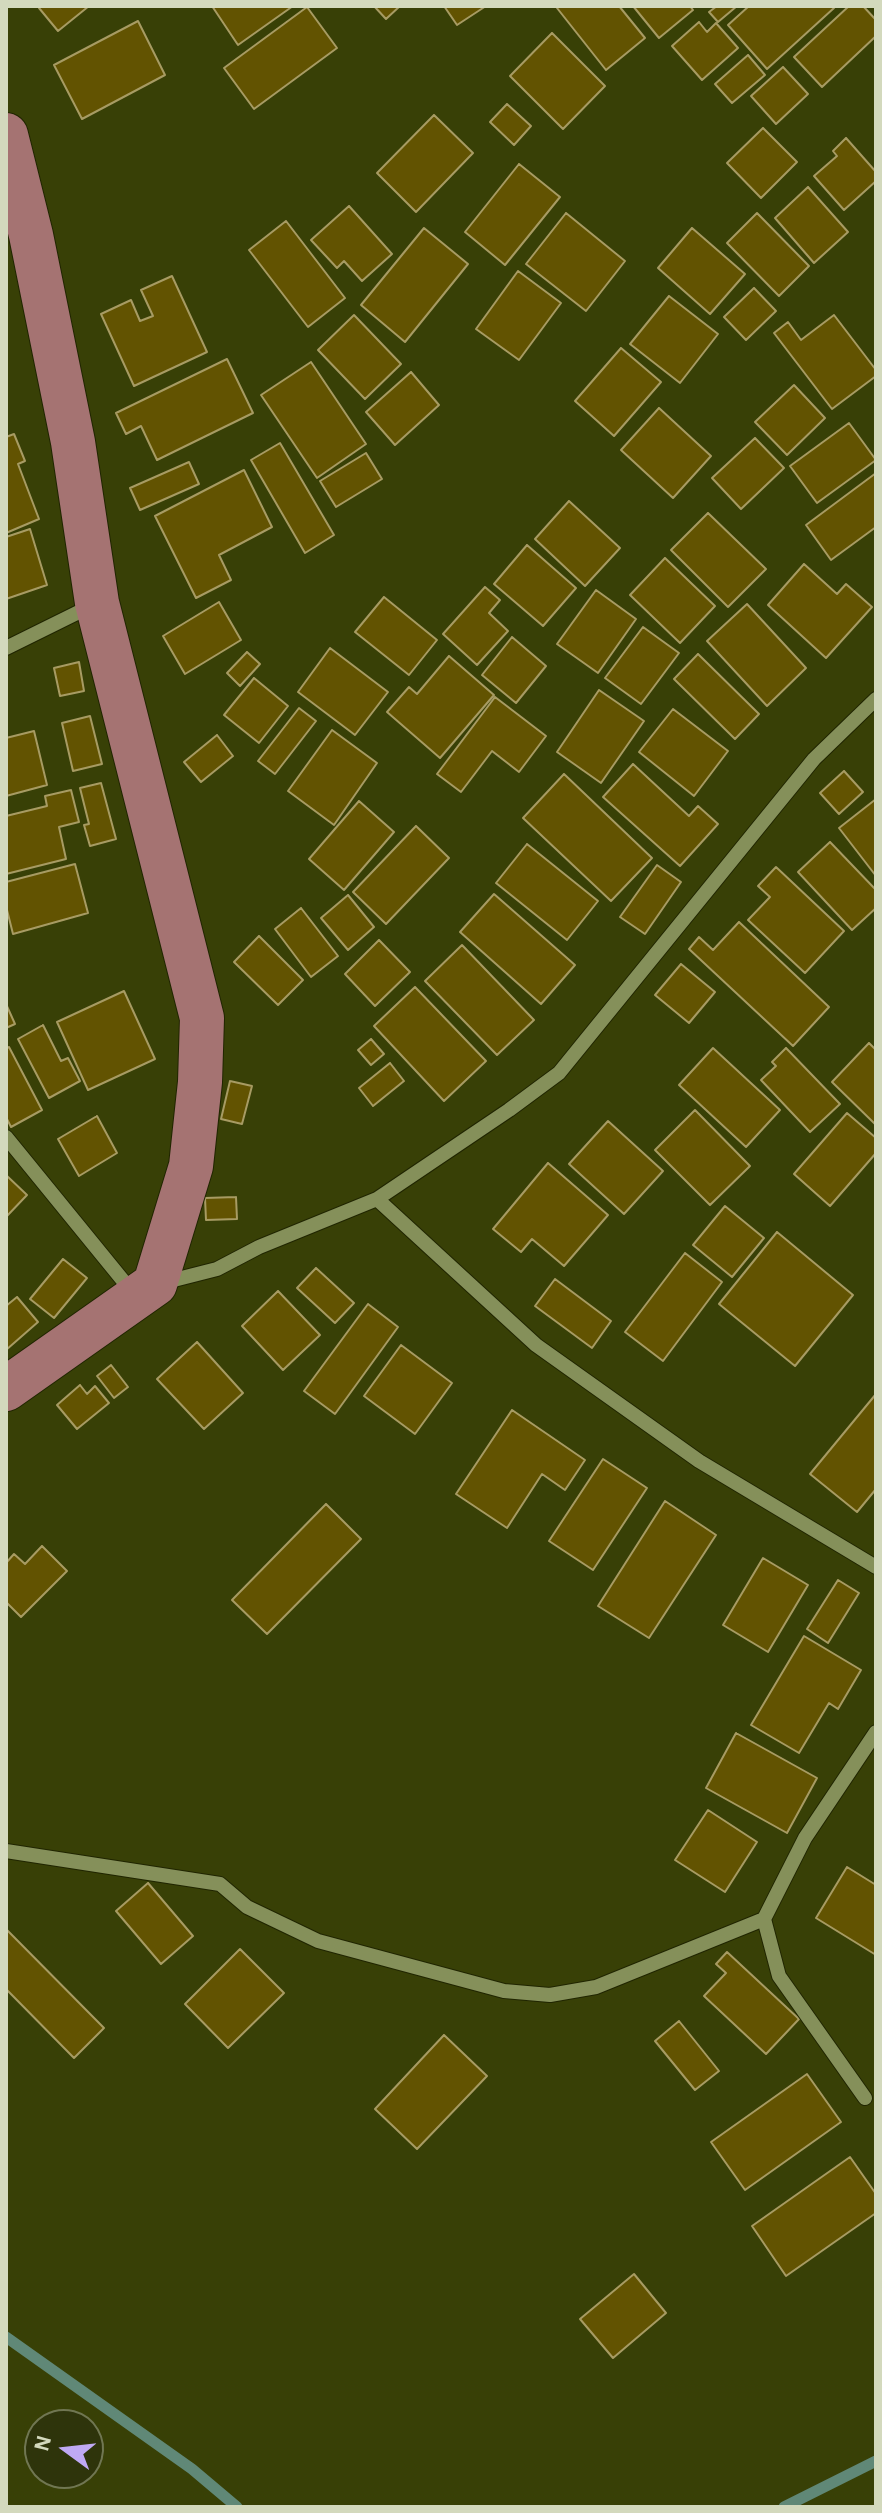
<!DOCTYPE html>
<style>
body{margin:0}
#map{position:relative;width:882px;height:2513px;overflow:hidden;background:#384006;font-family:"Alegreya Sans",sans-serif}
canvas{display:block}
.frame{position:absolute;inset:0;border:8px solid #d3d9bd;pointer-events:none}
.north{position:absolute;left:24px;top:2409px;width:80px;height:80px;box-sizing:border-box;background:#2e340b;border:2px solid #707652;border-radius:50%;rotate:285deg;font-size:22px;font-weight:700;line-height:32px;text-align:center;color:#d3d9bd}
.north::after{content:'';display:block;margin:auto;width:28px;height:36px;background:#bfa9f4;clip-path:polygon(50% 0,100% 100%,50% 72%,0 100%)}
</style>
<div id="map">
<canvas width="882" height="2513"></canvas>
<div class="frame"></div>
<div class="north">N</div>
</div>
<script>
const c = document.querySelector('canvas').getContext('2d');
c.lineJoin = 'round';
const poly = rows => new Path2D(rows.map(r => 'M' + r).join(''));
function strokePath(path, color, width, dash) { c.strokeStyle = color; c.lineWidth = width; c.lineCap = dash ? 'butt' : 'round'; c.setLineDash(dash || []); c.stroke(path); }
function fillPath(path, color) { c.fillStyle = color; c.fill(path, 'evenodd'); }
strokePath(poly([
 [6,2337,192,2469,237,2507],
 [784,2507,876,2461]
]), '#608877', 11);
const building = poly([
 [42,6,89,6,58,31,39,8,42,6],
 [212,6,293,6,238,45,212,6],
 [374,6,400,6,386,19,374,6],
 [444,6,486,6,457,25,444,6],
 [560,6,619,6,645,38,606,70,557,8,560,6],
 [633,6,690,6,693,10,659,38,633,6],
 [717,6,737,6,718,22,709,12,717,6],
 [749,6,833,6,834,8,767,69,728,25,749,6],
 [849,6,863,6,876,20,876,36,822,87,794,57,849,6],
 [307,7,337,48,254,109,224,68,307,7],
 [138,21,165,75,82,119,54,65,138,21],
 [699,22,707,32,716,23,738,48,702,80,672,46,699,22],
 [552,33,605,86,563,129,510,76,552,33],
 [748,55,765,75,732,103,715,84,748,55],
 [783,67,808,94,776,124,751,96,783,67],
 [507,104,531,126,514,145,490,122,507,104],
 [434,115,473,153,416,212,377,173,434,115],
 [763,128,797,162,761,198,727,163,763,128],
 [846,138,876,172,876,181,844,210,814,176,837,156,833,151,846,138],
 [519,164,560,197,505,265,465,232,519,164],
 [808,187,848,232,814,263,775,218,808,187],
 [349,206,392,254,362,281,344,261,337,268,311,240,349,206],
 [566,213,625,261,586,311,526,264,566,213],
 [757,213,809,266,779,296,727,243,757,213],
 [286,221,345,298,308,327,249,250,286,221],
 [424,228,468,264,405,342,361,305,424,228],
 [692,228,745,274,710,314,658,268,692,228],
 [518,271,561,303,519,360,476,329,518,271],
 [172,276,207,352,134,386,101,314,131,300,140,321,153,316,141,290,172,276],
 [754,288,776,311,746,340,724,317,754,288],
 [669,296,718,334,680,383,630,344,669,296],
 [354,315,401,364,365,399,318,350,354,315],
 [834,315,876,370,876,376,832,409,774,333,788,322,801,340,834,315],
 [621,348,661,382,614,436,575,401,621,348],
 [227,359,253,413,157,460,141,426,126,434,116,413,227,359],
 [311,362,366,444,317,478,261,395,311,362],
 [411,372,439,405,395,445,366,412,411,372],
 [794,385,825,418,787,455,755,422,794,385],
 [659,408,711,456,673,498,621,450,659,408],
 [849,423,876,460,817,503,790,466,849,423],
 [14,434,25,461,18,464,39,519,6,533,6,437,14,434],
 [755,438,784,468,741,509,712,478,755,438],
 [280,443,334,535,305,553,251,460,280,443],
 [366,453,382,479,336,507,320,481,366,453],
 [189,462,199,484,140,510,130,488,189,462],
 [244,470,272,527,219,555,231,580,196,598,155,516,244,470],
 [876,473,876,527,831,560,806,525,876,473],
 [569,501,620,548,585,586,535,539,569,501],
 [708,513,766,569,728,607,671,550,708,513],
 [30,529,47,585,6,599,6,537,30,529],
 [527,545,576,588,543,626,494,584,527,545],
 [665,558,715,606,680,643,630,595,665,558],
 [804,564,837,594,846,584,872,607,826,658,768,605,804,564],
 [485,587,500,600,489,613,508,631,477,665,443,634,485,587],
 [596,590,636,619,598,673,557,644,596,590],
 [384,597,437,640,409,675,355,632,384,597],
 [219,602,241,640,185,674,163,636,219,602],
 [747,604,806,668,767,706,707,641,747,604],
 [643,627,679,653,641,704,605,678,643,627],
 [512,637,546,666,516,703,482,675,512,637],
 [330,648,388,692,355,735,298,692,330,648],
 [247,652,260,664,240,686,227,673,247,652],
 [698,654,759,714,735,739,674,679,698,654],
 [449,656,494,695,440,758,387,712,409,687,417,694,449,656],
 [79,662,84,691,60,696,54,668,79,662],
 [254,678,288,706,259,743,224,715,254,678],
 [599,690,644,721,601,783,557,752,599,690],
 [495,697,546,736,519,772,492,751,461,792,437,774,495,697],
 [299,708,316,721,275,774,258,761,299,708],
 [673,709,728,751,694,796,639,752,673,709],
 [90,716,102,764,73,771,62,723,90,716],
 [332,730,377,763,334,825,288,791,332,730],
 [34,731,47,785,6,796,6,738,34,731],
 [217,735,233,756,201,782,184,762,217,735],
 [633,764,689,816,698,806,718,824,680,866,603,797,633,764],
 [844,771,863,792,839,814,820,793,844,771],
 [564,774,652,858,611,901,523,818,564,774],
 [101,783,116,839,90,846,84,825,89,824,80,788,101,783],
 [71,790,79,822,59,827,66,859,6,874,6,816,47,806,45,796,71,790],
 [876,799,876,876,839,828,876,799],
 [359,801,394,832,344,890,309,859,359,801],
 [416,826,449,858,386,924,353,892,416,826],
 [830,842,876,890,876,908,852,930,798,872,830,842],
 [527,844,598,901,567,940,496,883,527,844],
 [75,864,88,913,13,934,6,906,6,882,75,864],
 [657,865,681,882,645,934,620,917,657,865],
 [776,867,844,931,805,973,748,920,770,897,758,886,776,867],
 [494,894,575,965,541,1004,460,932,494,894],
 [348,895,374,927,348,950,321,918,348,895],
 [301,908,338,956,311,977,275,929,301,908],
 [739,922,829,1007,793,1046,689,949,699,937,713,950,739,922],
 [259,936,303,980,278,1005,234,962,259,936],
 [379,940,410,972,375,1006,345,974,379,940],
 [462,945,534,1020,497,1055,425,981,462,945],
 [681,964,715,992,689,1023,655,995,681,964],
 [415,987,486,1061,444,1101,374,1026,415,987],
 [124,991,155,1059,88,1090,57,1022,124,991],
 [6,1004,15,1024,6,1028,6,1004],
 [43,1025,61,1061,68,1058,80,1081,49,1098,18,1039,43,1025],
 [371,1039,384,1054,371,1065,358,1050,371,1039],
 [869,1043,876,1050,876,1125,832,1082,869,1043],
 [9,1047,42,1110,11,1127,6,1117,6,1049,9,1047],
 [713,1048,780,1110,746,1147,679,1085,713,1048],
 [786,1048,840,1104,810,1132,761,1080,776,1066,772,1062,786,1048],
 [390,1063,404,1081,373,1106,359,1088,390,1063],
 [230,1081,252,1086,242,1124,221,1119,230,1081],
 [695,1110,750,1166,710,1205,655,1150,695,1110],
 [847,1113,876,1138,876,1153,830,1206,794,1174,847,1113],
 [97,1116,117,1153,79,1176,58,1139,97,1116],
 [608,1121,663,1171,624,1214,569,1164,608,1121],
 [548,1163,608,1215,564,1266,532,1239,521,1252,493,1229,548,1163],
 [6,1175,27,1195,6,1217,6,1175],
 [236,1197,237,1219,206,1220,205,1198,236,1197],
 [725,1206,764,1238,732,1277,693,1245,725,1206],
 [777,1232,853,1295,795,1366,719,1304,777,1232],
 [685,1253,722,1282,663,1361,625,1332,685,1253],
 [63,1259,87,1278,54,1318,30,1299,63,1259],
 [316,1268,354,1303,335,1323,297,1288,316,1268],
 [555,1279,611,1321,592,1348,535,1306,555,1279],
 [278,1291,320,1335,283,1370,242,1326,278,1291],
 [17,1297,38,1322,6,1350,6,1306,17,1297],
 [368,1304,398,1327,335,1414,304,1391,368,1304],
 [197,1342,243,1393,204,1429,157,1379,197,1342],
 [401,1345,452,1383,415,1434,364,1396,401,1345],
 [111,1365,128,1387,114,1398,97,1376,111,1365],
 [80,1385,87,1394,95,1386,109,1403,77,1429,57,1405,80,1385],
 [876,1394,876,1489,857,1512,810,1474,876,1394],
 [512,1410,585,1460,565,1490,542,1474,507,1528,456,1494,512,1410],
 [603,1459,647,1488,593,1570,549,1541,603,1459],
 [665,1501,716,1535,649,1638,598,1606,665,1501],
 [326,1504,361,1539,267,1634,232,1600,326,1504],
 [42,1546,67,1571,21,1617,6,1602,6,1563,14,1554,25,1564,42,1546],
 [763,1558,808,1585,768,1652,723,1625,763,1558],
 [838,1580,859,1593,828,1643,807,1629,838,1580],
 [804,1636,861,1670,838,1709,829,1703,799,1753,751,1725,804,1636],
 [736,1733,817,1778,787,1833,706,1788,736,1733],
 [708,1810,757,1842,725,1892,675,1860,708,1810],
 [847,1867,876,1885,876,1955,816,1918,847,1867],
 [148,1883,193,1936,161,1964,116,1911,148,1883],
 [6,1929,104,2028,74,2058,6,1989,6,1929],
 [240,1949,284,1993,228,2048,185,2004,240,1949],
 [727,1952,799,2019,766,2054,704,1996,726,1973,716,1964,727,1952],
 [679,2021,719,2071,695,2090,655,2041,679,2021],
 [444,2035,487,2076,417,2149,375,2109,444,2035],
 [807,2074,841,2122,745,2190,711,2142,807,2074],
 [850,2157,876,2194,876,2213,786,2276,752,2226,850,2157],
 [634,2274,666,2313,613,2358,580,2319,634,2274]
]);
fillPath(building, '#625301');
strokePath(building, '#a79b63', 2);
const minor = poly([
 [6,648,93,605],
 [6,1137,134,1294],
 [377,1199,536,1345,699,1461,876,1567],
 [162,1283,217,1269,259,1247,377,1199,509,1110,559,1073,814,759,876,699],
 [6,1851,220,1884,247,1907,318,1941,504,1991,550,1995,596,1987,764,1919,805,1838,876,1732],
 [764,1919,779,1976,865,2098]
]);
const major = poly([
 [6,135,31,235,73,442,97,603,202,1018,200,1082,191,1166,155,1284,6,1389]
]);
strokePath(minor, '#202500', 16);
strokePath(major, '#202500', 46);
strokePath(minor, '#85905a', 14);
strokePath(major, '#a57372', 44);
</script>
